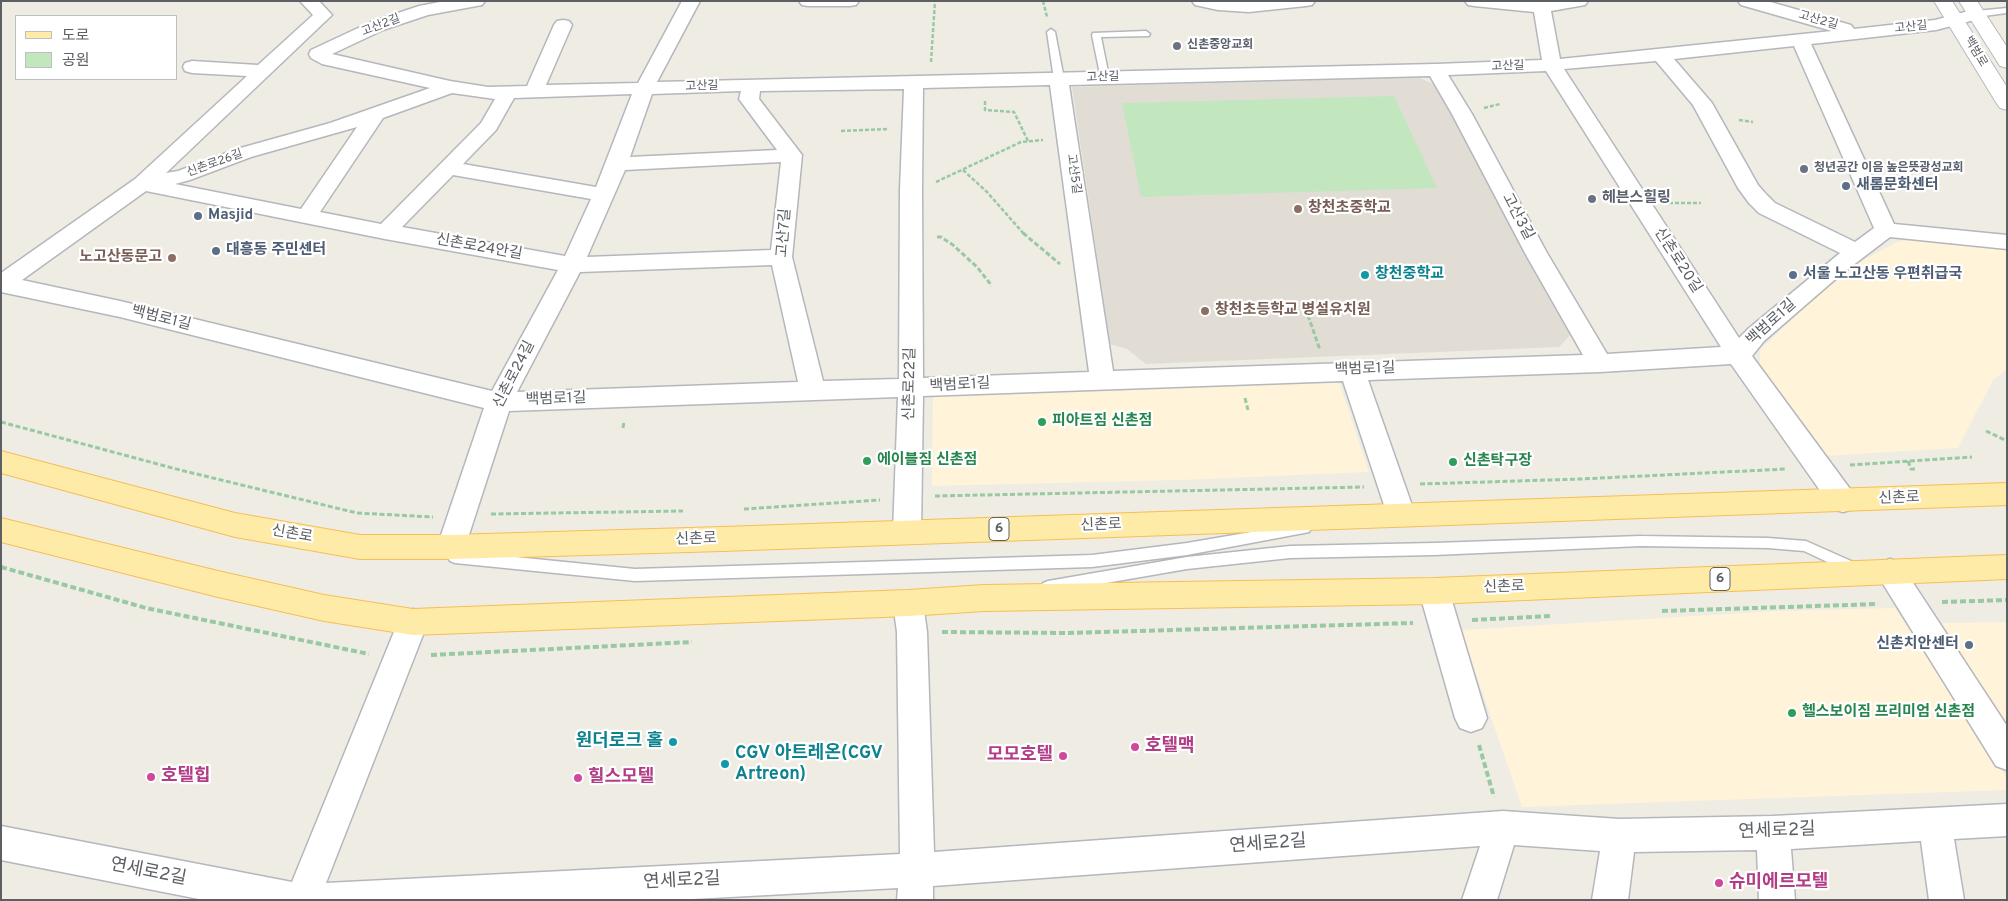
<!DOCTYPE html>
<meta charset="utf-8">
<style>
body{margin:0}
#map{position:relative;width:2008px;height:901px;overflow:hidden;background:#efece4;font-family:Overpass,"Noto Sans KR",sans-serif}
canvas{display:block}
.frame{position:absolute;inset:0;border:2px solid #5c6065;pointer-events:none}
.legend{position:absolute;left:15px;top:15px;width:162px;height:65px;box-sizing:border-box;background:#fff;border:1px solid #bebfc1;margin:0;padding:6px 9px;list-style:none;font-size:15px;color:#5c6065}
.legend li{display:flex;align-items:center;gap:10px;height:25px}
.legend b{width:25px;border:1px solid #bebfc1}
</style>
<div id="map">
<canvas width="2008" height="901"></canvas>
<div class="frame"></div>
<ul class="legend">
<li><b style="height:6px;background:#ffeba8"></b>도로</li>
<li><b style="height:14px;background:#c2e7bf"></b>공원</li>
</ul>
</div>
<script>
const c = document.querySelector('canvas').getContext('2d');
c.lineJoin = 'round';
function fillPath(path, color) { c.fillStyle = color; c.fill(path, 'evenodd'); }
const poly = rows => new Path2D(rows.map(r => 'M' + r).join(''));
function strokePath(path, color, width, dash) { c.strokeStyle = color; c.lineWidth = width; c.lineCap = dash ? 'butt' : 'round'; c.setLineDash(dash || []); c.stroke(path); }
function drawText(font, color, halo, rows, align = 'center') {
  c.font = font + ' Overpass,"Noto Sans KR",sans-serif'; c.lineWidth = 4.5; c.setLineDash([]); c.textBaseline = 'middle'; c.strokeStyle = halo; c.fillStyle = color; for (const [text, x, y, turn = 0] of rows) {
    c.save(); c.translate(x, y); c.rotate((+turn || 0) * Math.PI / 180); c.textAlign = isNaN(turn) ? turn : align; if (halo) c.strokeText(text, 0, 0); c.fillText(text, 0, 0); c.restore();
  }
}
fillPath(poly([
 [1914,239,2007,250,2007,369,1993,380,1958,448,1824,456,1760,366,1760,350,1843,271,1897,242],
 [1337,376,1369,472,1181,480,932,486,933,392],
 [1895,608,2007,778,2007,790,1522,807,1461,630,1778,611],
 [2007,622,2007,727,1942,623]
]), '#fff3d9');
fillPath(poly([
 [1418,77,1440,87,1573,332,1559,347,1146,364,1127,349,1110,344,1072,87]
]), '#e1ddd5');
fillPath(poly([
 [1394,96,1437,188,1141,197,1122,103]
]), '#c2e7bf');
const lane = poly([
 [2007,8,2007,13,1976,17,1972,14,1976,11,2007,8],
 [1051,29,1055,32,1064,79,1059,82,1054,79,1047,32,1051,29],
 [1146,31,1150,34,1149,36,1101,37,1109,77,1104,80,1101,79,1092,35,1093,33,1146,31],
 [1304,523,1309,524,1311,528,1309,532,1304,533,1187,555,1092,567,635,581,455,563,450,561,448,557,450,553,455,551,635,569,1092,555,1187,543,1304,523],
 [1641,536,1768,538,1806,541,1860,565,1862,569,1860,573,1855,575,1804,551,1768,548,1641,546,1434,555,1290,558,1187,569,1048,593,1043,591,1041,587,1043,583,1048,581,1187,557,1290,546,1434,543,1641,536]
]);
const street = poly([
 [300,1,319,1,332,15,166,173,178,171,237,149,330,123,430,88,322,64,311,58,309,54,311,50,371,22,419,6,445,1,485,1,482,5,428,15,383,30,332,54,450,81,488,87,527,86,554,25,557,21,563,20,569,21,572,25,546,85,638,83,682,1,700,1,657,82,1436,64,1542,60,1534,12,1474,6,1468,5,1465,1,1588,1,1585,5,1551,11,1560,59,1832,31,1741,5,1738,1,1767,1,1851,25,1854,29,1935,20,1976,9,1982,10,1985,14,1982,18,1936,30,1811,44,1894,224,2007,235,2007,249,1890,237,1839,276,1764,341,1752,356,1853,493,1857,501,1853,509,1843,512,1833,509,1731,364,1600,372,1368,380,1415,514,1411,522,1401,525,1391,522,1387,514,1343,381,923,396,921,532,917,540,907,543,897,540,893,532,898,397,509,411,465,547,461,555,451,559,441,555,437,547,484,408,120,317,1,292,1,273,135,179,247,76,192,73,185,71,183,67,185,63,192,61,258,65,313,15,300,1],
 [1794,46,1874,228,1855,242,1775,203,1765,193,1758,185,1712,103,1674,59,1794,46],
 [1656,61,1693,105,1738,188,1749,203,1759,213,1840,253,1748,329,1739,338,1564,69,1656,61],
 [1546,71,1721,347,1607,354,1547,253,1472,114,1448,75,1546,71],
 [1430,76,1452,114,1525,253,1583,355,1113,371,1069,85,1430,76],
 [1050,85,1089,372,923,378,922,189,923,88,1050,85],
 [904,89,900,189,899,379,823,381,792,257,802,155,759,99,760,91,904,89],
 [741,91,739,99,777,150,630,157,652,94,741,91],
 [452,93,495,99,481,123,381,224,320,212,383,118,452,93],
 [632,94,596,187,463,164,496,130,514,98,632,94],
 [357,127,301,209,175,184,190,180,251,157,357,127],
 [781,162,771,250,587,257,625,170,781,162],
 [453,175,591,199,565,256,402,227,453,175],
 [146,191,385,239,558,270,492,391,120,301,22,280,146,191],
 [772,265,798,382,517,392,580,272,772,265],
 [799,1,859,1,856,5,850,6,808,6,802,5,799,1],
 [1192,1,1249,2,1315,1,1312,5,1306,6,1249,12,1218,10,1195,5,1192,1],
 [1890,559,1900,563,2007,726,2007,770,1996,766,1880,579,1876,571,1880,563,1890,559],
 [1434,579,1444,582,1449,591,1487,718,1482,728,1471,732,1460,728,1455,718,1419,591,1424,582,1434,579],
 [908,591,918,594,923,603,927,632,934,852,1503,811,1619,819,1773,816,2007,804,2007,836,1954,839,1964,900,1929,900,1921,841,1791,849,1795,900,1759,900,1757,850,1634,852,1628,900,1592,900,1600,851,1514,845,1497,900,1462,900,1480,846,933,886,933,900,897,900,898,888,674,900,204,900,1,860,1,826,292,882,398,622,403,613,413,609,423,613,428,622,326,883,900,854,897,632,893,603,898,594,908,591]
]);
const secondary = poly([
 [1934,1,1952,1,2007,87,2007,110,2000,108,1997,104,1934,1],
 [1959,1,1977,1,2007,47,2007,68,2000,66,1959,1]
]);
const primary = poly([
 [1,451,235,513,360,535,451,535,722,527,2007,483,2007,505,722,551,451,559,360,559,235,537,1,473,1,451],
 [1,518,218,571,324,595,413,609,908,590,984,585,1434,578,2007,555,2007,579,1434,604,984,611,908,616,413,635,324,621,218,597,1,542,1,518]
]);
strokePath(lane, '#b4b7bb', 3);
strokePath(street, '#b4b7bb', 3);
strokePath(secondary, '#b5b9be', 2);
strokePath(primary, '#f6be55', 2);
strokePath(poly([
 [1043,1,1047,17],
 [931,62,935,1],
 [985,101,985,110,1014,112,1028,141],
 [1484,108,1500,104],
 [1739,120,1753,122],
 [841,131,887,129],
 [963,170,987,192,1024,234],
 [936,182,1021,142,1043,140],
 [1669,203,1701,203]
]), '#98c9a2', 2.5, [4, 2]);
strokePath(poly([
 [1023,233,1060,264],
 [937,237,941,237,953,245,977,267,992,286],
 [1303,301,1320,350],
 [1245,398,1248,410],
 [1,422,180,470,357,513,433,517],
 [623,428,624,421],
 [1986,431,2007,441],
 [1908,461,1911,469,1915,469],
 [1850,465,1972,457],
 [1420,484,1581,479,1786,469],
 [935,496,1364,487],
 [744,509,880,500],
 [491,514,683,511]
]), '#98c9a2', 3, [5, 2.5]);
strokePath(poly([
 [1,567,146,608,369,654],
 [1942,602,2007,600],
 [1662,611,1878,604],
 [1472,620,1551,616],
 [942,632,1068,633,1413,623],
 [431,655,692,642],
 [1479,745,1494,797]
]), '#98c9a2', 4, [6, 3]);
fillPath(lane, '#fff');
fillPath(street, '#fff');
fillPath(secondary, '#fff');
fillPath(primary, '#ffeba8');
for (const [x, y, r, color] of [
 [1177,46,5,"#6b7280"],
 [1804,169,5,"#6b7280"],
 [1846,186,5,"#5c6f8a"],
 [1592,199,5,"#6b7280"],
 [1298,209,5,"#8d6e63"],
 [198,216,5,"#5c6f8a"],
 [216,251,5,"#5c6f8a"],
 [172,258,5,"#8d6e63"],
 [1365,275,5,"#0f9aa8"],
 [1793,275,5,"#5c6f8a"],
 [1205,311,5,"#8d6e63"],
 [1042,422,5,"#2e9e5b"],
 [867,461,5,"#2e9e5b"],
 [1453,462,5,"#2e9e5b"],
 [1969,645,5,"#5c6f8a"],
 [1792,713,5,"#2e9e5b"],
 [673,742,5,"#0f9aa8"],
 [1135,747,5,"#d1479c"],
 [1063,756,5,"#d1479c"],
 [725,764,5,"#0f9aa8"],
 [151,777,5,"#d1479c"],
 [578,778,5,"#d1479c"],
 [1719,883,5,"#d1479c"]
]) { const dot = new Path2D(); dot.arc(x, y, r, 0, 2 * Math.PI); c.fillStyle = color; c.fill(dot); strokePath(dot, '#fff', 2); }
drawText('12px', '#5c6065', '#fff', [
 ["고산2길",1818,21,16],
 ["고산2길",381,26,-21],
 ["고산길",1911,28,-6],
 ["백범로",1975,52,59],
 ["고산길",1508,67,-2],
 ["고산길",1103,78,-2],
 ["고산길",702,87,-2],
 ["신촌로26길",215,164,-20],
 ["고산5길",1073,174,82]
]);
drawText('bold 12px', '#5b616d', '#fff', [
 ["신촌중앙교회",1187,46],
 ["청년공간 이음 높은뜻광성교회",1814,169]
], 'left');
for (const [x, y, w] of [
 [999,529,20],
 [1720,579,20]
]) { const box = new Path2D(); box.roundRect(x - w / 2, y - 11.5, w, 23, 4); c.fillStyle = '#fff'; c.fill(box); strokePath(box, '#5c6065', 1); }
drawText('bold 14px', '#5c6065', null, [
 ["6",999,529],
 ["6",1720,579]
]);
drawText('bold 15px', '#4e5e75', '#fff', [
 ["새롬문화센터",1856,186],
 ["Masjid",208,216],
 ["대흥동 주민센터",226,251],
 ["서울 노고산동 우편취급국",1803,275],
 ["신촌치안센터",1959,645,"right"]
], 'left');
drawText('bold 15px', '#5b616d', '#fff', [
 ["헤븐스힐링",1602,199]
], 'left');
drawText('bold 15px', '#785e54', '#fff', [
 ["창천초중학교",1308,209],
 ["노고산동문고",162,258,"right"],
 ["창천초등학교 병설유치원",1215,311]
], 'left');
drawText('15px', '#5c6065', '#fff', [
 ["고산3길",1517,217,62],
 ["고산7길",785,233,-86],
 ["신촌로24안길",479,248,10],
 ["신촌로20길",1677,261,57],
 ["백범로1길",161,319,14],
 ["백범로1길",1772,323,-42],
 ["백범로1길",1365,370,-2],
 ["신촌로24길",515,375,-63],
 ["신촌로22길",911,384,-89],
 ["백범로1길",960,386,-3],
 ["백범로1길",556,400,-2],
 ["신촌로",1899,499,-2],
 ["신촌로",1101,526,-2],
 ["신촌로",292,535,10],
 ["신촌로",696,540,-2],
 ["신촌로",1504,588,-2]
]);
drawText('bold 15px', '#0d838f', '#fff', [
 ["창천중학교",1375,275]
], 'left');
drawText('bold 15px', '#27864d', '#fff', [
 ["피아트짐 신촌점",1052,422],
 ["에이블짐 신촌점",877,461],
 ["신촌탁구장",1463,462],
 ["헬스보이짐 프리미엄 신촌점",1802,713]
], 'left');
drawText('bold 18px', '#0d838f', '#fff', [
 ["원더로크 홀",663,742],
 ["CGV 아트레온(CGV",735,754,"left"],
 ["Artreon)",735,775,"left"]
], 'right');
drawText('bold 18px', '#b23c85', '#fff', [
 ["호텔맥",1145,747],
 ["모모호텔",1053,756,"right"],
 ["호텔힙",161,777],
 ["힐스모텔",588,778],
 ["슈미에르모텔",1729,883]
], 'left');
drawText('18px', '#5c6065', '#fff', [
 ["연세로2길",1777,832,-2],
 ["연세로2길",1268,845,-4],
 ["연세로2길",148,873,11],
 ["연세로2길",682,882,-3]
]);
</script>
